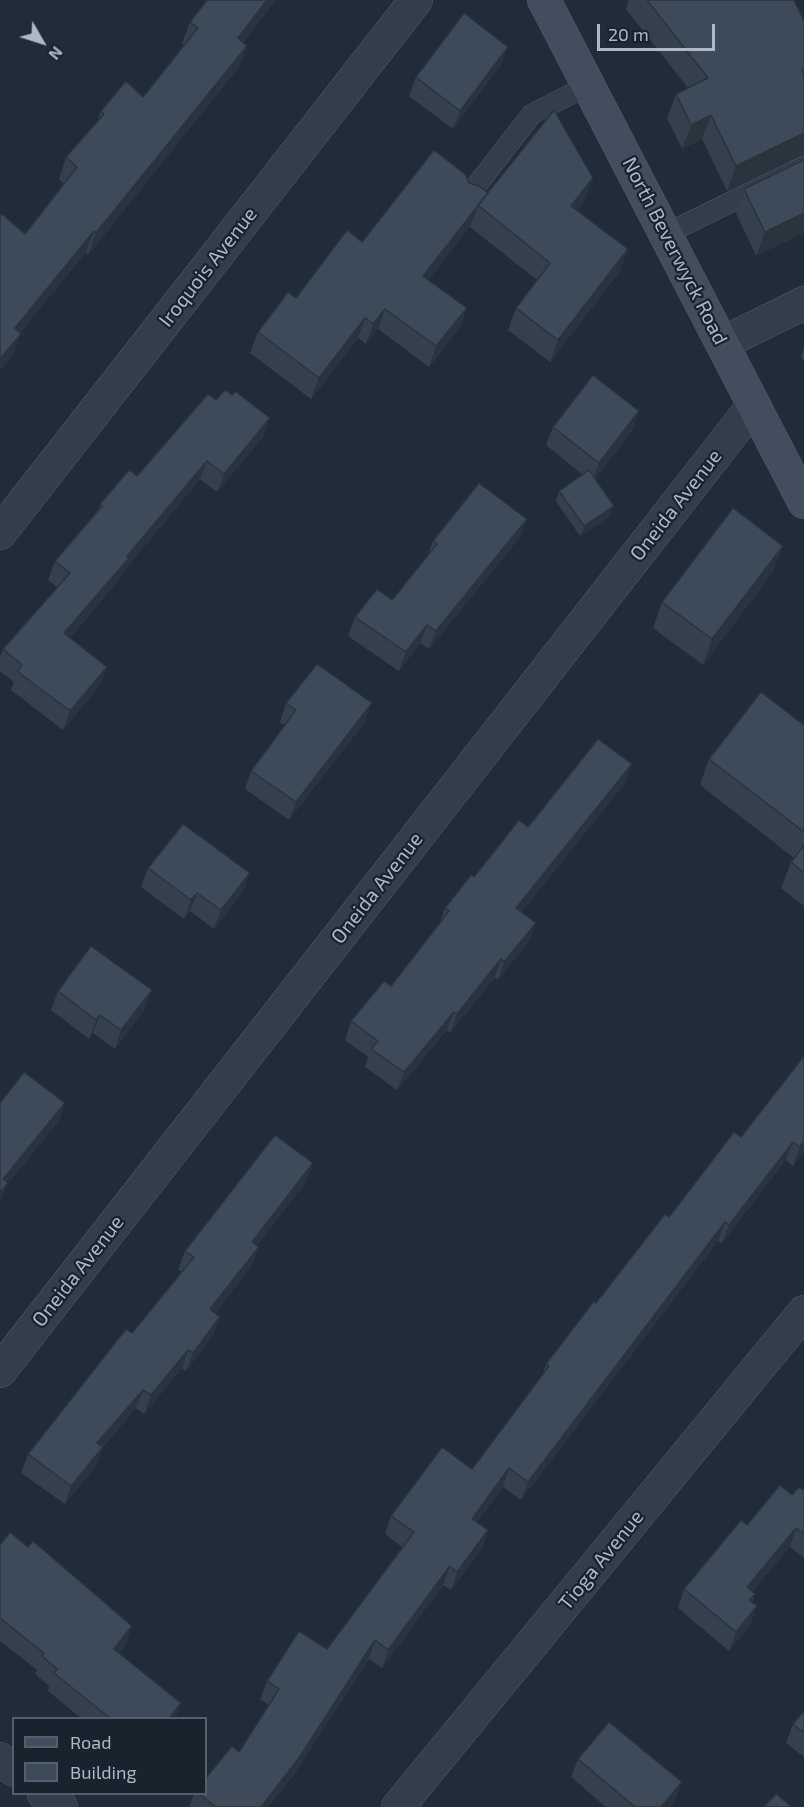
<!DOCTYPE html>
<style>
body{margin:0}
#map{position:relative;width:804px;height:1807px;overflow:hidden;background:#202c3a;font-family:"Exo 2",sans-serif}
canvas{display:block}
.legend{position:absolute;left:12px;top:1717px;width:195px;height:78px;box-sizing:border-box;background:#19232e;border:2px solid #555f6b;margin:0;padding:8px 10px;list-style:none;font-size:18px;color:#aeb8c6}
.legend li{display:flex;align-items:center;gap:12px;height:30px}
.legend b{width:30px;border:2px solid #555f6b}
.north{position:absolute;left:12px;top:12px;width:60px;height:60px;-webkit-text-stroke:4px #19232e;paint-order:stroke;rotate:129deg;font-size:16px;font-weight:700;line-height:24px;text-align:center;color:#aeb8c6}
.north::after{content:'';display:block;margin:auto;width:21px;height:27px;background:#aeb8c6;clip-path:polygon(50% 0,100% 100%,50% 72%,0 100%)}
.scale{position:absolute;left:597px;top:24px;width:118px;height:27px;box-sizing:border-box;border:3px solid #aeb8c6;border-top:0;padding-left:8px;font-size:18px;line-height:21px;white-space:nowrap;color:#aeb8c6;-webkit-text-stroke:4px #19232e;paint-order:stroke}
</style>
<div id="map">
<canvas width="804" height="1807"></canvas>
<ul class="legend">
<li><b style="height:8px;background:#424d5d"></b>Road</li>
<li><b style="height:16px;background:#3c4a59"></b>Building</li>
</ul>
<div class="north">N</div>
<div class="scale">20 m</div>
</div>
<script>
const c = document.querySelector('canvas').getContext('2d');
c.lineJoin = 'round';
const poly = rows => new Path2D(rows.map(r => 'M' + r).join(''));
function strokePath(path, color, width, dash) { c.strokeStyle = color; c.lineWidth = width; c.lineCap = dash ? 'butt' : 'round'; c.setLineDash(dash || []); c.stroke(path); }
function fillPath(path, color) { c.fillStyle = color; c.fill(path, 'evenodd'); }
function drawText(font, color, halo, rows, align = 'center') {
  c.font = font + ' "Exo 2",sans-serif'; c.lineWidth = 4.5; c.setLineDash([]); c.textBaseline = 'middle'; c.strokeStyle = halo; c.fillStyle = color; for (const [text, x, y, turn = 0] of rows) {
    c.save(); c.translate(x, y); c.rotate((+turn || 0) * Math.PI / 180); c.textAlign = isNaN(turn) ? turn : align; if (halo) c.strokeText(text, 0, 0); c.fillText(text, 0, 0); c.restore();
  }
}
const lane = poly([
 [469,195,532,114,589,85],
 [666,234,804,166]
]);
const street = poly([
 [723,343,804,303],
 [0,533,416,0],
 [0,1371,754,405],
 [0,1759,14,1770],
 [44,1794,61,1807],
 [398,1807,804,1312]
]);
const secondary = poly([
 [544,0,804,502]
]);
strokePath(lane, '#515b68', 21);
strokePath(street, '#515b68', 34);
strokePath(secondary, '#515b68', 34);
strokePath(lane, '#343e4a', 20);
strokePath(street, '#343e4a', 33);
strokePath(secondary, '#424d5d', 33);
fillPath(poly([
 [207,0,276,0,243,43,247,46,239,67,88,255,86,252,20,333,13,355,25,234,64,184,59,179,66,157,97,122,101,111,143,97,184,45,182,43,190,22],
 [629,0,794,0,804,21,804,155,799,155,727,191,702,139,682,149,667,118,676,94,688,88,626,9],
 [501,65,453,129,409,96,416,77],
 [804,160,756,256,736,213,744,189],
 [469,183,488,193,585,200,577,210,620,271,550,362,508,330,516,308,537,280,470,227,428,280,467,308,459,329,429,367,378,329,366,344,358,338,311,399,250,353,258,332,296,298,362,242],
 [804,348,804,362,801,356],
 [553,427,633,430,595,478,610,516,580,536,556,501,559,491,583,475,546,445],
 [263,437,217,492,200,479,125,570,122,576,70,638,107,667,100,685,63,730,11,690,14,682,0,671,0,657,3,649,57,587,48,580,55,561,97,512,100,504,137,476],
 [527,519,520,537,429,649,420,643,399,671,348,636,355,617,392,600,427,557,433,541],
 [773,572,703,665,653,628,662,602],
 [286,703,365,722,289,820,245,789,251,771,285,725,280,722],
 [804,725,804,906,781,888,791,862,794,858,700,785,709,759],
 [626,782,521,912,529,941,498,980,495,977,450,1033,447,1030,397,1090,365,1067,368,1057,345,1040,351,1021,391,986,439,925,445,908,474,877,528,827],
 [148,868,243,892,214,929,190,911,184,919,141,887],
 [58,991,145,1009,115,1049,93,1033,89,1039,51,1010],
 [804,1056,804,1152,793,1166,786,1160,722,1243,718,1241,521,1500,503,1487,477,1522,488,1530,482,1549,451,1590,443,1585,382,1668,369,1659,293,1776,268,1807,189,1807,194,1794,206,1794,239,1752,269,1705,260,1699,267,1681,327,1649,402,1547,385,1534,391,1516,472,1469,542,1376,546,1364,596,1303,669,1217,741,1137],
 [306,1182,257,1245,252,1265,215,1313,220,1317,213,1335,186,1371,182,1368,144,1414,136,1408,103,1447,96,1466,65,1504,21,1473,28,1454,132,1333,182,1272,178,1270,185,1251],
 [804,1490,804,1558,790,1547,752,1592,755,1594,752,1602,757,1606,750,1625,729,1651,678,1608,684,1589,747,1525,792,1495],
 [0,1545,126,1644,119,1653,181,1703,175,1719,82,1719,48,1691,49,1686,35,1674,37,1670,0,1641],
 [804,1711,804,1757,786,1743,793,1724],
 [578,1759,682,1782,675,1800,670,1807,606,1807,571,1777]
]), '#34404d');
fillPath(poly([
 [267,0,276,0,230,60,238,38],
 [247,46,239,67,88,255,96,233],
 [508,47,501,65,453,129,460,111],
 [711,115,702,139,682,149,691,125],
 [804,133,804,155,799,155,727,191,736,166],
 [593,178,585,200,563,228,571,206],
 [478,206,470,227,415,297,423,276],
 [804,213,804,233,756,256,765,232],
 [94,231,86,252,7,350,15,328],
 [628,249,620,271,550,362,558,340],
 [467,308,459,329,429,367,436,346],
 [385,309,378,329,366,344,373,324],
 [365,318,358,338,311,399,319,378],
 [21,334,13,355,0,371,0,359],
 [639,411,633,430,592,482,599,463],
 [270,418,263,437,217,492,224,474],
 [207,461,200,479,125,570,122,576,58,652,64,633],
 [614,506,610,516,580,536,584,526],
 [527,519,520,537,429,649,436,631],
 [783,546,773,572,703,665,712,639],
 [427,625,420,643,399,671,406,652],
 [107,667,100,685,63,730,70,711],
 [372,703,365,722,289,820,296,802],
 [632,764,626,782,510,927,516,908],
 [250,873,243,892,214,929,221,910],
 [197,893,190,911,184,919,191,900],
 [536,923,529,941,498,980,504,962],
 [501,959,495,977,450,1033,457,1014],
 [152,990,145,1009,115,1049,121,1030],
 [454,1012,447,1030,397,1090,404,1072],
 [100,1015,93,1033,89,1039,96,1020],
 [65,1103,59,1121,8,1184,0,1203,0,1188,3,1179],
 [793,1142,786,1160,722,1243,729,1225],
 [804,1142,804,1152,793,1166,800,1147],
 [313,1163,306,1182,245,1260,252,1242],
 [725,1222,718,1241,521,1500,528,1482],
 [259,1247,252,1265,203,1328,210,1309],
 [220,1317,213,1335,186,1371,193,1353],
 [188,1350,182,1368,144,1414,151,1395],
 [143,1390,136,1408,90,1461,97,1443],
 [103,1447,96,1466,65,1504,71,1486],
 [509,1468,503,1487,465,1538,472,1519],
 [796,1528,790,1547,740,1606,747,1587],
 [488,1530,482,1549,451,1590,457,1572],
 [450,1566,443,1585,382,1668,388,1650],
 [757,1606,750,1625,729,1651,736,1632],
 [132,1626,126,1644,107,1666,114,1649],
 [375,1640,369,1659,293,1776,268,1807,261,1807],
 [181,1703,175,1719,169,1719],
 [682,1782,675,1800,670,1807,661,1807]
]), '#2a343e');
const building = poly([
 [207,0,267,0,238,38,247,46,96,233,94,231,15,328,21,334,0,359,0,216,2,214,25,234,77,167,66,157,104,114,101,111,126,81,143,97,198,28,190,22,207,0],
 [647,0,794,0,804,21,804,69,802,70,804,75,804,133,736,166,711,115,691,125,676,94,708,78,647,0],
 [464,13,508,47,460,111,416,77,464,13],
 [554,110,593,178,571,206,628,249,558,340,516,308,550,263,478,205,554,110],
 [434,150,465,174,469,183,479,186,488,193,423,276,467,308,436,346,385,309,373,324,365,318,319,378,258,332,288,292,296,298,347,230,362,242,434,150],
 [804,160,804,213,765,232,744,189,804,160],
 [593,375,639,411,599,463,553,427,593,375],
 [225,390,232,395,235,391,270,418,224,474,207,461,127,556,129,558,64,633,107,667,70,711,18,672,22,665,3,649,70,573,55,561,102,506,100,504,129,470,137,476,208,394,216,400,225,390],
 [589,470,614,506,584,526,559,491,589,470],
 [479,483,527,519,436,631,427,625,406,652,355,617,377,589,392,600,437,544,433,541,479,483],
 [733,508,783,546,712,639,662,602,733,508],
 [317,664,372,703,296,802,251,771,296,710,286,703,317,664],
 [761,692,804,725,804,832,709,759,761,692],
 [598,739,632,764,516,908,536,923,504,962,501,959,457,1014,454,1012,404,1072,371,1049,378,1041,351,1021,384,981,391,986,449,911,445,908,471,875,474,877,519,820,528,827,598,739],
 [183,824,250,873,221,910,197,893,191,900,148,868,183,824],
 [804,845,804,873,791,862,804,845],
 [91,946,152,990,121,1030,100,1015,96,1020,58,991,91,946],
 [804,1056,804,1142,800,1147,793,1142,729,1225,725,1222,528,1482,509,1468,472,1519,488,1530,457,1572,450,1566,388,1650,375,1640,299,1758,261,1807,216,1807,199,1794,206,1794,206,1778,232,1746,239,1752,279,1689,267,1681,299,1631,327,1649,414,1532,391,1516,442,1447,472,1469,549,1366,546,1364,594,1301,596,1303,665,1214,669,1217,734,1132,741,1137,804,1056],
 [24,1072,65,1103,3,1179,8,1183,0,1193,0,1103,24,1072],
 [275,1135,313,1163,252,1242,259,1247,210,1309,220,1317,193,1353,188,1350,151,1395,143,1390,97,1443,103,1447,71,1486,28,1454,126,1329,132,1333,194,1257,185,1251,275,1135],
 [780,1485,792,1495,799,1487,804,1490,804,1534,796,1528,747,1587,755,1594,749,1600,757,1606,736,1632,684,1589,741,1520,747,1525,780,1485],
 [10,1532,28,1547,33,1541,132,1626,114,1649,181,1703,169,1719,111,1719,54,1673,57,1669,42,1656,44,1653,0,1618,0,1545,10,1532],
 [804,1711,804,1733,793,1724,804,1711],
 [609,1722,682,1782,661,1807,635,1807,578,1759,609,1722],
 [776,1794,792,1807,764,1807,776,1794]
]);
fillPath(building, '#3c4a59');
strokePath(building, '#2a343e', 1.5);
drawText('20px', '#aeb8c6', '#19232e', [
 ["North Beverwyck Road",675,251,63],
 ["Iroquois Avenue",208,267,-52],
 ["Oneida Avenue",676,505,-52],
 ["Oneida Avenue",377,888,-52],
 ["Oneida Avenue",78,1271,-52],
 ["Tioga Avenue",601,1560,-51]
]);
</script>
